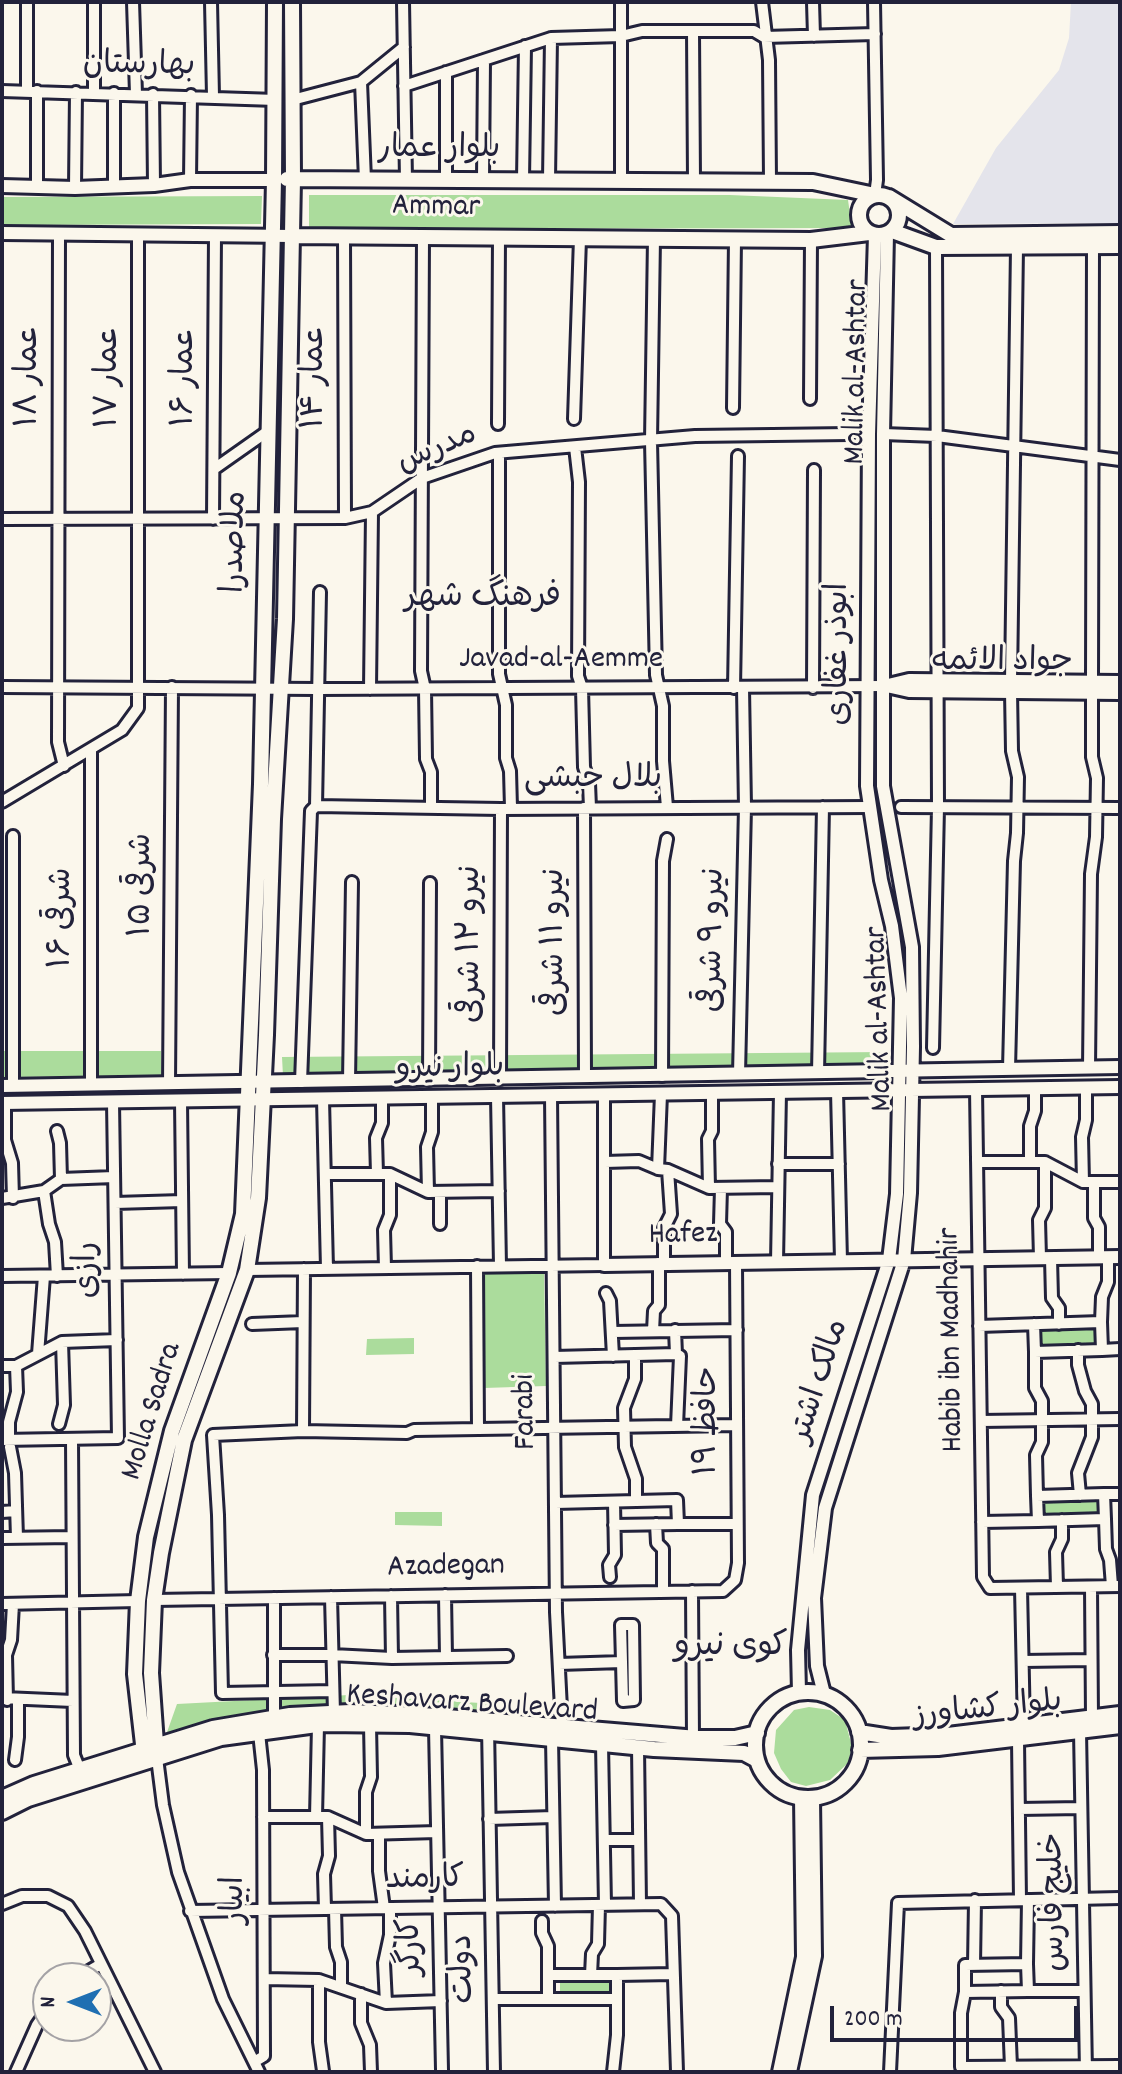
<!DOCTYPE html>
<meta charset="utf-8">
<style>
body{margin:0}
#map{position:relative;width:1122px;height:2074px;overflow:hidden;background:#fbf7ec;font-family:Dekko,sans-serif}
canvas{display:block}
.frame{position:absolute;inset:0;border:4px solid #22223b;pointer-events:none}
.north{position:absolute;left:32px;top:1962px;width:80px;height:80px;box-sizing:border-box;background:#fbf7ec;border:2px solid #a4a2a5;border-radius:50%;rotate:270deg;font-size:22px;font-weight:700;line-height:32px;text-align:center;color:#22223b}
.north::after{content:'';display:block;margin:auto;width:28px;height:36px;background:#1f6fb2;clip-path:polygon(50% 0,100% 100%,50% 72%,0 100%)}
.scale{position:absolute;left:830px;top:2006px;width:248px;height:36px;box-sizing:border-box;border:4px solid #22223b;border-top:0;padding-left:10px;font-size:24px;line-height:28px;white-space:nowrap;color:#22223b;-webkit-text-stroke:6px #fbf7ec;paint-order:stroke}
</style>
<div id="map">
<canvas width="1122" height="2074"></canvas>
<div class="frame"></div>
<div class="north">N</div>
<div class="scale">200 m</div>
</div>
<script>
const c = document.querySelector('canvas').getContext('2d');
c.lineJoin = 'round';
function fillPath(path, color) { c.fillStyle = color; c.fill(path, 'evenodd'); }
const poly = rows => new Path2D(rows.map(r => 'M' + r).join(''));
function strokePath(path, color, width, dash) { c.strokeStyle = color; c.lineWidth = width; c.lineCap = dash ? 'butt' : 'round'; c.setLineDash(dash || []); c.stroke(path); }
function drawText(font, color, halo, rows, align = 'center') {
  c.font = font + ' Dekko,"Playpen Sans Arabic",sans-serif'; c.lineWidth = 6; c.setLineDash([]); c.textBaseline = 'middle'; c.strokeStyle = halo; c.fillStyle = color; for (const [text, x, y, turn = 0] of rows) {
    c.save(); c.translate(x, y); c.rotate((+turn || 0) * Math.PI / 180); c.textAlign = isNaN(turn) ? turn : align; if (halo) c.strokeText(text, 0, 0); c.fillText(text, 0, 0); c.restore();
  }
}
fillPath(poly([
 [1071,2,1120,2,1120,223,953,224,996,148,1059,70,1069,38]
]), '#e4e4eb');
fillPath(poly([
 [309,195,730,195,848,200,852,228,309,229],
 [262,196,261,224,2,225,2,197],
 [2,1051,161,1051,161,1076,2,1077],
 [885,1052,886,1064,283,1076,282,1057],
 [544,1271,546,1386,484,1388,482,1272],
 [1096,1328,1097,1345,1041,1346,1040,1330],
 [414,1338,414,1354,366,1355,367,1339],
 [1097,1501,1097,1515,1044,1516,1044,1503],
 [395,1512,442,1512,442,1526,395,1525],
 [349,1695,497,1704,500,1715,334,1713,208,1722,166,1735,177,1704],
 [809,1707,830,1710,845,1720,852,1747,848,1763,830,1780,806,1786,791,1782,781,1769,774,1753,776,1730,794,1710],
 [609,1980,609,1993,560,1994,560,1981]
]), '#abdc9c');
const minor = poly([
 [94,2,94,93],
 [133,2,136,94],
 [211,2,213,96],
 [403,2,406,180],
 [621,2,621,181],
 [762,2,769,60,770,181],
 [813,2,814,36],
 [874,2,877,180,875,195],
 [693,31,694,181],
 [361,82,404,47],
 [404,86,551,38,621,36,642,31,754,31,764,37,875,34],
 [2,91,276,100],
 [27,91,27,2],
 [37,91,37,186],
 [114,93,114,187],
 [153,94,154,185],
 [292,100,361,82,365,180],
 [190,180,191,95],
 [446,180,446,72],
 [483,180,484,60],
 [523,180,525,46],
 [549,180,551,38],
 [75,188,76,92],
 [59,233,58,742,64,766],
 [344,236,345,518],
 [423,236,421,671,425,689,426,759,431,772,431,808],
 [654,238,651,441,656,675,663,706,663,761,667,807],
 [810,399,811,240],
 [733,408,735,239],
 [574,419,580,238],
 [498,424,499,237],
 [883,434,937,436,1120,460],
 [575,447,579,482,578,676,582,688,584,767,589,783,590,808],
 [499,453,499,674,506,705,506,758,510,771,511,808],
 [214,469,268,431],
 [2,519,345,518,372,512,422,478,495,453,695,436,850,434],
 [213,519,215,235],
 [1011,681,1017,247],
 [1092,682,1093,246],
 [2,687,318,689,884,686],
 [734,688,738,456],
 [813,688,814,470],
 [370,689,372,512],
 [91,751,91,1084],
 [2,802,122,730,138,708,138,234],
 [316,806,501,809,870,807],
 [901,807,1120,808],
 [584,808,585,1077],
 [933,1048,938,807,936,247],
 [1089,1068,1091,874,1096,837,1097,778,1092,757,1092,692],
 [1009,1069,1014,861,1017,833,1018,777,1012,751,1011,691],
 [818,1073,823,807],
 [739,1074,745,807,743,688],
 [662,1076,663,861,667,839],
 [500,1079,501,809],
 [429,1080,430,883],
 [349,1081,352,882],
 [301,1082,311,811,316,806,320,592],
 [169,1084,172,687],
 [13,1086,13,836],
 [976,1089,983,1577,990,1588,1120,1586],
 [837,1091,841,1261],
 [551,1095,556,1612,562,1728],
 [497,1096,500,1266],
 [323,1099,327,1269],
 [181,1101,183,1274],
 [5,1103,5,1140,12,1163,13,1198],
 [57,1131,60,1143,61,1179],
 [605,1162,639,1161,658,1169,668,1170,709,1188,778,1187],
 [977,1162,1045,1162,1083,1182,1120,1182],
 [1030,1162,1030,1126,1035,1111,1035,1088],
 [778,1164,839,1164],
 [658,1169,661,1094],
 [325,1174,390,1174,428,1192,499,1191],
 [377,1174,376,1138,382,1123,382,1098],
 [1083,1182,1082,1137,1086,1120,1086,1088],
 [1094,1182,1094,1218,1099,1227,1099,1257],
 [709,1188,708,1139,712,1131,712,1093],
 [721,1188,720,1224,726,1232,726,1263],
 [44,1191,49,1224,55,1242,57,1276],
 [428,1192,427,1147,432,1132,432,1097],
 [440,1192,440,1224],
 [2,1198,44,1191,61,1179,114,1177],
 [115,1203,182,1201],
 [1040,1258,1039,1220,1045,1208,1045,1162],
 [1051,1258,1052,1298,1059,1308,1059,1324],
 [777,1262,780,1092],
 [664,1263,664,1228,671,1214,668,1170],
 [477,1266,478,1429],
 [385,1268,384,1230,390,1215,390,1174],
 [247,1270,604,1265,604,1095],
 [2,1276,229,1273],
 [606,1293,610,1301,613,1356],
 [1101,1322,1102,1297,1108,1282,1108,1257],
 [252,1324,303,1322],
 [979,1326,1101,1322,1102,1350,1035,1352,1034,1324],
 [675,1330,676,1354,680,1356,677,1426],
 [653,1331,654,1311,659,1305,659,1263],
 [613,1332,737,1330],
 [1078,1350,1078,1365,1085,1391,1092,1404,1092,1437,1078,1473,1080,1495],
 [1102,1350,1120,1349],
 [1035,1352,1035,1388,1042,1401,1042,1442,1036,1455,1037,1496],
 [38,1354,44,1276],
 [635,1355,635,1379,624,1408,625,1447,636,1479,636,1501],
 [554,1357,676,1354],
 [2,1366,16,1366,62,1342,117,1340],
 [981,1421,1120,1419],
 [59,1424,64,1405,62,1342],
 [303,1431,304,1269],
 [9,1439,9,1422,17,1392,16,1366],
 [72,1439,74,1755,80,1770],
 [2,1440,118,1438,113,1102],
 [10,1447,15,1473,17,1538],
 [1104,1494,1120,1494],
 [555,1503,677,1500,678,1524,614,1525],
 [2,1512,16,1511],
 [1105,1519,1106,1549,1110,1560,1112,1586],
 [982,1522,1038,1521,1105,1519,1104,1494,1037,1496,1038,1521],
 [656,1524,657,1543,663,1549,663,1592],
 [678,1524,737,1524],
 [2,1538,72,1537],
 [610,1577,609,1565,615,1555,614,1502],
 [1057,1587,1056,1552,1062,1539,1062,1520],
 [1091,1587,1092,1718],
 [1021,1588,1024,1728],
 [692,1591,693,1738],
 [445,1595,446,1657],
 [391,1596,392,1658],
 [331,1597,334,1713],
 [154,1600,723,1591,735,1580,738,1563,736,1262],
 [2,1604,138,1601],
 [273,1655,332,1655,392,1658,507,1656],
 [1023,1661,1091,1660],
 [559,1664,622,1662,623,1701,634,1700,633,1625,621,1625,622,1662],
 [333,1691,222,1693,218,1515,213,1435,303,1431,407,1433,414,1430,737,1425],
 [4,1698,73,1701],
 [7,1700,6,1655,11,1640,13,1604],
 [274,1718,274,1598],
 [488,1727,494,2072],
 [435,1728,442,2070],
 [1080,1731,1086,2072],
 [552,1739,555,1906],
 [1018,1740,1020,1900],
 [602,1744,605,1905],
 [638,1747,640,1904],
 [157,1758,163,1805,178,1872,223,1999,259,2072],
 [15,1760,18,1737,18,1700],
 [1019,1809,1081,1808],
 [263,1817,328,1817,366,1834,437,1832],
 [316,1817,318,1725],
 [489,1819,553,1817],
 [366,1834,366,1792,371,1777,370,1725],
 [379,1834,379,1871,384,1908],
 [604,1840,639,1840],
 [2,1904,22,1896,48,1896,68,1906,85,1931,155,2072],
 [325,1909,324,1874,329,1856,328,1817],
 [335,1909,336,1947,341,1962,341,1987],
 [190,1911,661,1904,672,1916,677,2072],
 [542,1921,542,1933,548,1946,548,1975],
 [1027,1964,1028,1900],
 [974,1965,975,1900],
 [591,1975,592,1954,598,1944,599,1905],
 [617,1975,673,1974],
 [77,1978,101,1964],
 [264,1979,319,1980,386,2003,441,2001],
 [319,1980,319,2042,323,2071],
 [1001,1991,1001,2007,1009,2018,1011,2067],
 [1028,1991,1084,1991],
 [965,1992,1028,1991,1027,1964,965,1965,965,1992,961,2013,961,2067,1120,2066],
 [361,1994,361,2023,370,2045,371,2072],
 [493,1999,617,1999,617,1975,548,1975,548,1999],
 [386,2003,384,1963,390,1935,390,1908],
 [254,2062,264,2056,263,1770,259,1733],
 [16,2072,37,2025,48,2009],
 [613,2072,617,2035,617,1999],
 [890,2072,898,1903,1120,1898]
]);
const tertiary = poly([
 [2,186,75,188,154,185,190,180,274,180],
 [2,233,292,236],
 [884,686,909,680,1120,682],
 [891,687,909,691,1120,693],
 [2,1086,1120,1067],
 [2,1103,1120,1087],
 [604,1265,1120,1257],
 [799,1692,798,1650,813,1495,889,1260,897,1194,901,998,892,926,881,880,867,786,869,434,875,235],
 [824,1694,817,1666,814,1598,825,1508,904,1260,910,1193,913,1047,912,947,883,786,883,434,887,234],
 [779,2072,803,1957,801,1797],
 [790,2072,815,1956,813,1798]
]);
const secondary = poly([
 [287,179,813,182,875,195],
 '859 215a20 20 0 1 1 40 0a20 20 0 1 1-40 0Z',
 [889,197,951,235,1120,233],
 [892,231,936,247,1120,246],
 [292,236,811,240,869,233],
 '755 1745a53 53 0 1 1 106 0a53 53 0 1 1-106 0Z',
 [859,1732,891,1737,948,1735,1120,1714],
 [860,1750,938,1748,1120,1726],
 [157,1758,151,1673,154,1600,161,1553,184,1440,247,1270,258,1198,266,1035,273,819,285,619,293,179,292,2],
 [145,1762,135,1674,138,1601,146,1537,172,1431,229,1273,243,1214,261,784,274,180,275,2],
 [2,1798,34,1784,213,1728,290,1715,350,1712,423,1715,697,1738,735,1738,757,1733],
 [2,1812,28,1799,221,1738,324,1724,410,1725,654,1749,744,1753,757,1760]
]);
strokePath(minor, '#22223b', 16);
strokePath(tertiary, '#22223b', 18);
strokePath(secondary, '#22223b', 20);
strokePath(minor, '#fbf7ec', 10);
strokePath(tertiary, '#fbf7ec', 12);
strokePath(secondary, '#fbf7ec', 14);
drawText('32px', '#22223b', '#fbf7ec', [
 ["بهارستان",139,68,1],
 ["بلوار عمار",439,152],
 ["Ammar",436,209,1],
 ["Malik al-Ashtar",859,372,-89],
 ["عمار ۱۸",32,376,-90],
 ["عمار ۱۷",112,377,-90],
 ["عمار ۱۶",188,377,-90],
 ["عمار ۱۴",318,377,-90],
 ["مدرس",438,451,-23],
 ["ملاصدرا",238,542,-89],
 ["ابوذر غفاری",842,654,-90],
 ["Javad-al-Aemme",561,662],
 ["جواد الائمه",1002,665],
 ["بلال حبشی",593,782],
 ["۱۵ شرقی",145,885,-90],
 ["۱۶ شرقی",65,918,-90],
 ["نیرو ۹ شرقی",716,940,-89],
 ["نیرو ۱۱ شرقی",558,942,-90],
 ["نیرو ۱۲ شرقی",474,944,-90],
 ["Malik al-Ashtar",882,1019,-92],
 ["بلوار نیرو",450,1071,-1],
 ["Hafez",683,1237,-1],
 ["رازی",90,1270,-91],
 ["Habib ibn Madhahir",954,1340,-91],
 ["مالک اشتر",822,1382,-72],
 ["Molla Sadra",154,1412,-73],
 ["Farabi",528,1412,-91],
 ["حافظ ۱۹",711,1421,-90],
 ["Azadegan",446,1569,-1],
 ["Keshavarz Boulevard",472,1706,4],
 ["بلوار کشاورز",988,1712,-6],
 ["کارمند",425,1882,-1],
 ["ابیار",238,1900,-90],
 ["خلیج فارس",1057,1902,-91],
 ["کارگر",414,1947,-91],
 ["دولت",466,1969,-91]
]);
drawText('34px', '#22223b', '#fbf7ec', [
 ["فرهنگ شهر",483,600],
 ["کوی نیرو",731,1649]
]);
</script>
